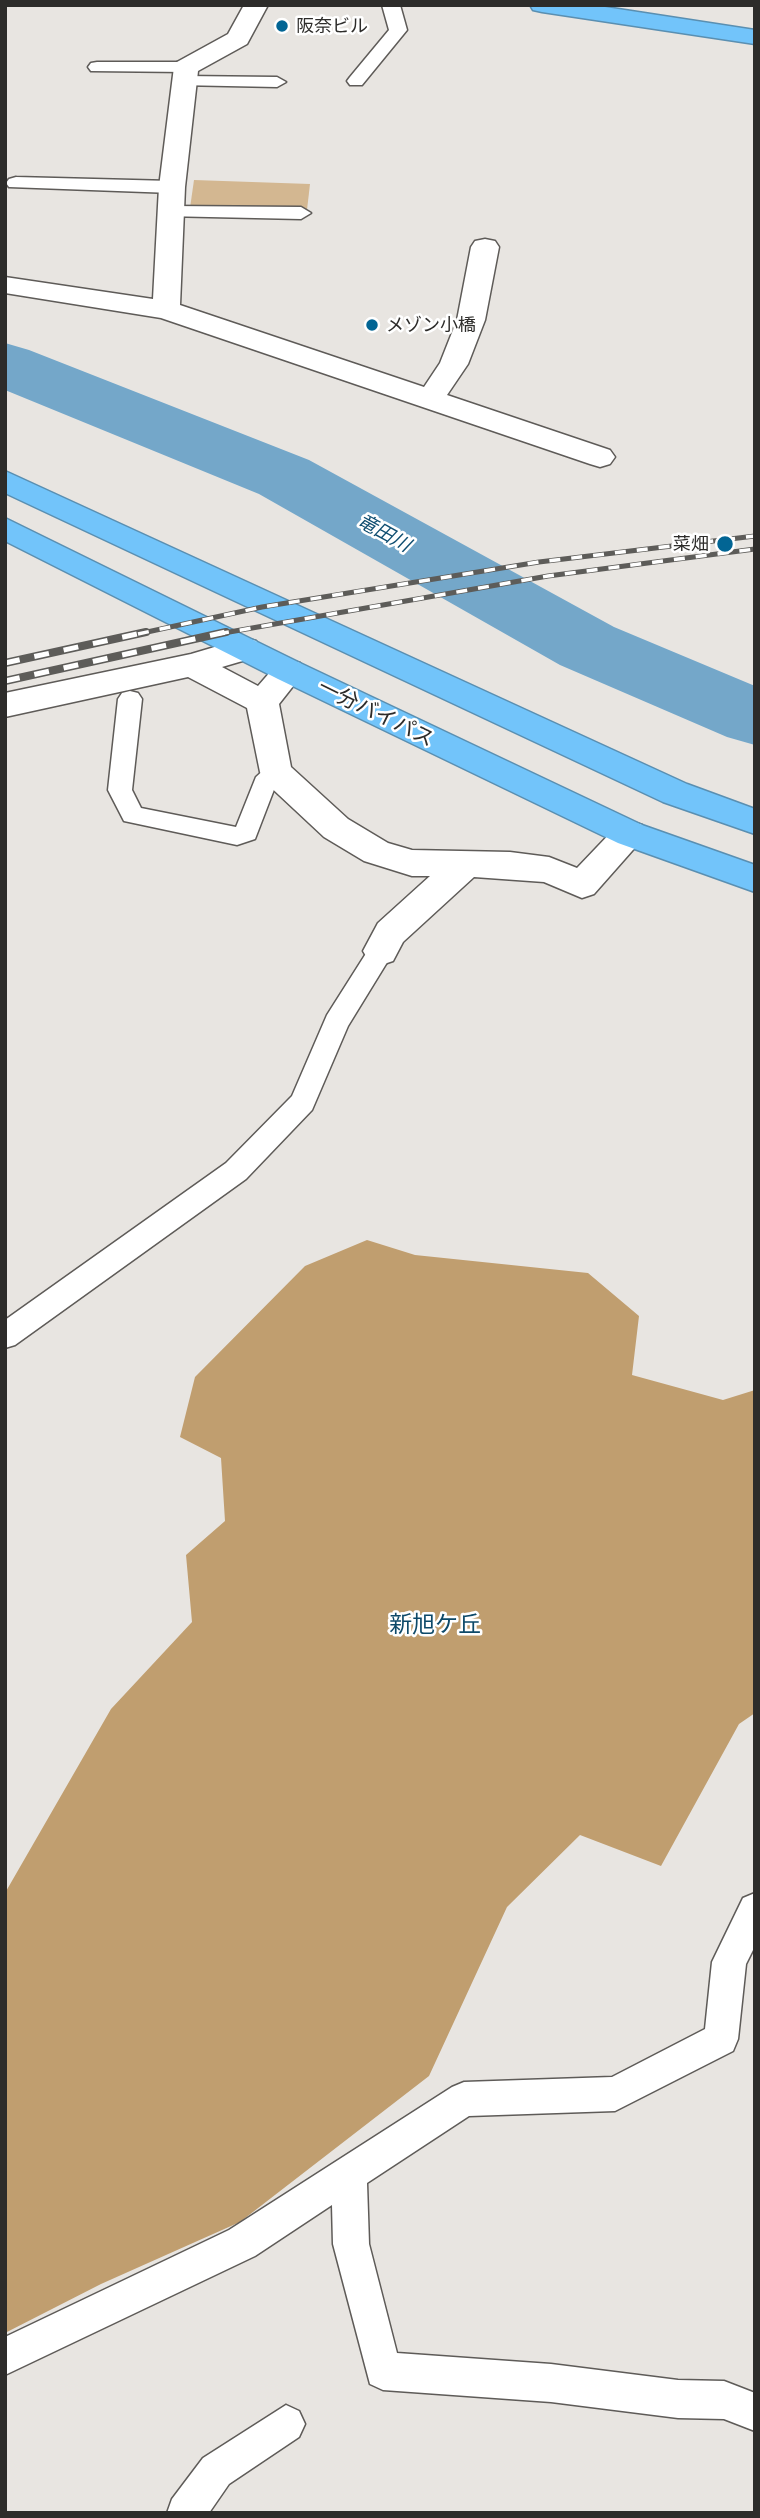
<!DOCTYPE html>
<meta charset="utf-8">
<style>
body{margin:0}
#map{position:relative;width:760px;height:2518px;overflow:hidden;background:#e8e5e1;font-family:Lato,sans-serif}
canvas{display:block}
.frame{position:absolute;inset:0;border:7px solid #2d2c2a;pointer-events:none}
</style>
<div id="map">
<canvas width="760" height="2518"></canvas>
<div class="frame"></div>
</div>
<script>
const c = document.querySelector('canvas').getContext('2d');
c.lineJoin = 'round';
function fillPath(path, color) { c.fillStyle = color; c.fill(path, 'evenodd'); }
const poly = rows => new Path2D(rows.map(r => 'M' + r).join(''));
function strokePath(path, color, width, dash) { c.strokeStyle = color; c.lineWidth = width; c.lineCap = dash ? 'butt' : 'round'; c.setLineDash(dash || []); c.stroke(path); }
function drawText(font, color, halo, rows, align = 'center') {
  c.font = font + ' Lato,"Noto Sans JP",sans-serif'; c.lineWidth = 5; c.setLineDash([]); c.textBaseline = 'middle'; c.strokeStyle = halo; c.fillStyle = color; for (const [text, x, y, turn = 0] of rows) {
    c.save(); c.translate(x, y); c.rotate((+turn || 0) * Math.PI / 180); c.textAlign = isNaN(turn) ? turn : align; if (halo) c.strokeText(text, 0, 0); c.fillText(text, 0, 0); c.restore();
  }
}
fillPath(poly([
 [194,180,310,184,307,210,190,208]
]), '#d3b791');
fillPath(poly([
 [367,1240,415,1255,588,1273,639,1316,632,1375,723,1400,755,1390,755,1713,739,1724,661,1866,580,1835,507,1907,429,2076,240,2222,101,2284,5,2333,5,1893,111,1709,192,1622,186,1555,225,1521,221,1458,180,1437,195,1377,305,1266]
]), '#c09e6f');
fillPath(poly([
 [5,343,29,350,309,460,614,627,755,686,755,745,727,737,560,665,259,494,5,390,5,343]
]), '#74a7c9');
const lane = poly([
 [382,5,400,5,407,30,362,85,350,85,347,81,350,77,389,30,382,5],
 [97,62,186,62,195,67,186,72,91,71,88,67,91,63,97,62],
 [183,76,277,77,286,82,277,87,177,85,174,81,183,76],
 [16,177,172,181,182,187,172,193,9,187,6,183,9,179,16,177],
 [170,206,301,207,311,213,301,219,163,216,160,212,170,206],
 [130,691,138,693,142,699,132,790,141,808,236,827,256,777,268,766,276,763,284,766,288,772,275,787,255,839,237,845,124,821,108,790,118,699,122,693,130,691],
 [381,941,390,944,394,951,348,1026,312,1110,246,1179,15,1345,5,1348,5,1320,226,1163,292,1096,327,1015,372,944,381,941],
 [755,1893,755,1946,746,1964,738,2039,733,2051,615,2111,469,2116,367,2183,369,2244,397,2353,551,2364,678,2380,724,2381,755,2393,755,2431,724,2419,678,2418,551,2402,383,2390,370,2384,333,2244,332,2205,255,2256,5,2375,5,2337,229,2230,452,2087,464,2082,612,2077,705,2029,712,1962,743,1898,755,1893],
 [286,2405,299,2411,305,2424,299,2437,229,2484,209,2513,167,2513,172,2499,203,2458,286,2405]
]);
const street = poly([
 [244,5,268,5,247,44,198,71,185,187,180,305,424,387,440,363,457,320,471,247,475,241,485,239,495,241,499,247,485,320,468,364,447,395,610,450,615,457,610,464,600,467,590,464,161,318,5,293,5,277,153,299,159,187,174,67,177,62,228,34,244,5],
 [245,638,256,641,261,649,256,657,222,667,258,686,278,663,289,660,300,663,305,671,279,704,291,767,348,819,388,843,412,850,510,852,549,857,577,868,618,825,630,821,642,825,647,834,594,894,582,898,544,882,474,877,403,942,393,961,381,965,369,961,363,951,378,923,430,876,412,876,364,861,324,837,264,781,260,772,247,708,188,677,5,717,5,693,191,654,245,638]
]);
const highway = poly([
 [530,5,592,5,755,30,755,44,542,12,533,10,530,5],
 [5,471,687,784,755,809,755,834,663,802,5,493,5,471],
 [5,518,300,663,642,825,755,865,755,892,618,843,278,679,5,541,5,518]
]);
strokePath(lane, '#5e5b58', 3);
strokePath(street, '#5e5b58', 3);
strokePath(highway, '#5a8fb1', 3);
fillPath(lane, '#fff');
fillPath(street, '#fff');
fillPath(highway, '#72c4fa');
const railFar1 = poly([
 [138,634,262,607,539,562,755,536],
 [218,634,548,576,755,549]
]);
const rail = poly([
 [5,663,146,632],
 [5,681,226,632]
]);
strokePath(railFar1, '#5d5c59', 5);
strokePath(rail, '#5d5c59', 8);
strokePath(railFar1, '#fff', 3.5, [11]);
strokePath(rail, '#fff', 5, [15]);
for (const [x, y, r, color] of [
 [282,26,7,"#026594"],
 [372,325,7,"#026594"],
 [725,544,9,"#026594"]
]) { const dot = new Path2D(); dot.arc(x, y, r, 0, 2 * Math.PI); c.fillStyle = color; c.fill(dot); strokePath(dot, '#fff', 2.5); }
drawText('18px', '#2d2c2a', '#fff', [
 ["阪奈ビル",296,26],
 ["メゾン小橋",386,325],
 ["菜畑",709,544,"right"]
], 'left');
drawText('italic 19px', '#0f4e71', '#fff', [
 ["竜田川",384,533,29]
]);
drawText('21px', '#2d2c2a', '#fff', [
 ["一分バイパス",376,713,26]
]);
drawText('23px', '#0d4969', '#fff', [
 ["新旭ケ丘",435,1625]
]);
</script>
